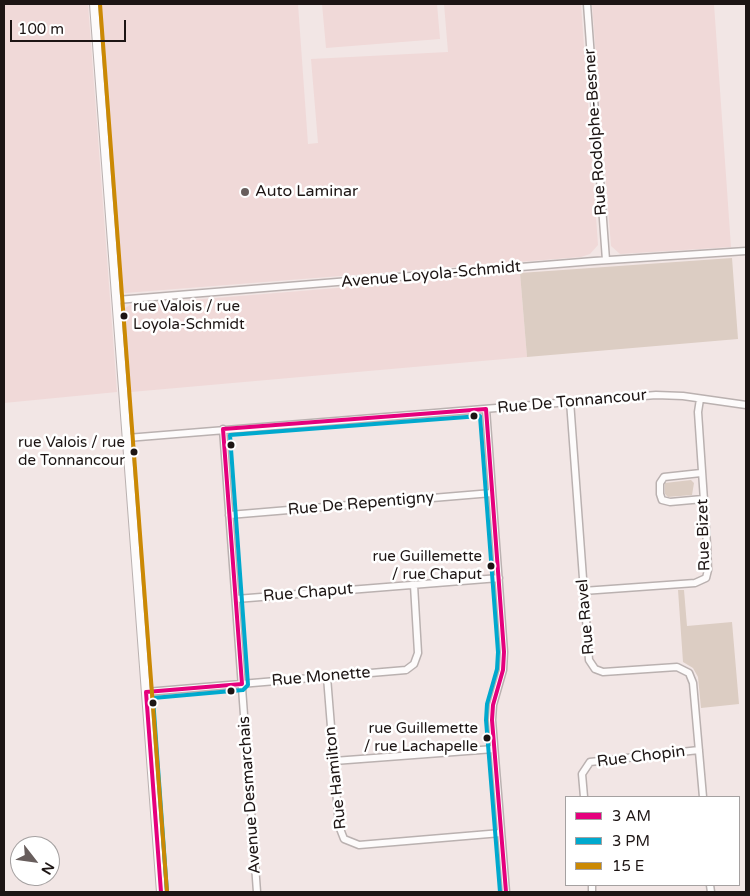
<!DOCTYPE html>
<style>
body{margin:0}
#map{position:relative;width:750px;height:896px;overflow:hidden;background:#f2e6e5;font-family:"Varela Round",sans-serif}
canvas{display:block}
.frame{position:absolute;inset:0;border:5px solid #1d1514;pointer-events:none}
.legend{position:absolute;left:565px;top:796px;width:175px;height:90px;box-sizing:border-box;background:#fff;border:1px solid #a5a1a1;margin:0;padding:6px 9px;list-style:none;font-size:15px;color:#1d1514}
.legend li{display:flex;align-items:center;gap:10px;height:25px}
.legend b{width:25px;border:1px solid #a5a1a1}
.north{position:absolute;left:10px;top:836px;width:50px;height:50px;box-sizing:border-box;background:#fff;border:1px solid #a5a1a1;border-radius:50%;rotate:120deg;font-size:14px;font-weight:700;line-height:20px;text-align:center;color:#1d1514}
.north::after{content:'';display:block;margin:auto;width:18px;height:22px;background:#685e5d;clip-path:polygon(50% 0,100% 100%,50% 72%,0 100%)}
.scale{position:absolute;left:10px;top:20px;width:116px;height:22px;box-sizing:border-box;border:2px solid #1d1514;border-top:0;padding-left:6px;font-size:15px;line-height:18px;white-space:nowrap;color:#1d1514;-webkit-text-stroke:4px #fff;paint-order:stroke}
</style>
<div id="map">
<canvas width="750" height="896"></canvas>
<div class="frame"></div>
<ul class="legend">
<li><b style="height:6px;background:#e5007d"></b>3 AM</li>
<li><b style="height:6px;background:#00a9ce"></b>3 PM</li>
<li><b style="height:6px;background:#cb8904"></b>15 E</li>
</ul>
<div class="north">N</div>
<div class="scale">100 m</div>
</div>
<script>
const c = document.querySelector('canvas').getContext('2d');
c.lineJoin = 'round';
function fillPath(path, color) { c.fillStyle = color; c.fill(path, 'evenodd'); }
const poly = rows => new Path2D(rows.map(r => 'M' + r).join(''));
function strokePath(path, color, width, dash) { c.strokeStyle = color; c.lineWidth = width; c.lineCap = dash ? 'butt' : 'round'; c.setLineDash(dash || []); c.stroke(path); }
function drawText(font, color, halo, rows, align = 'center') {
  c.font = font + ' "Varela Round",sans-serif'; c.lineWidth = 5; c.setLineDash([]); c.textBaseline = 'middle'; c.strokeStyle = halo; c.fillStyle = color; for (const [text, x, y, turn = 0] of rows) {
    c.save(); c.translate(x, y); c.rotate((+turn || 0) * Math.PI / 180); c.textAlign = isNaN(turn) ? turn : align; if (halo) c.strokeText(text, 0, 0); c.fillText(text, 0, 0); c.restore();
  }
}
fillPath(poly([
 [4,4,88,4,117,392,4,403],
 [100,4,298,4,308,144,318,143,311,59,448,52,444,4,581,4,598,245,590,254,581,257,125,293,122,289],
 [322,4,437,4,440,39,326,48],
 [592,4,714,4,731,247,620,254,611,246],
 [520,273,527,357,131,392,124,312,125,308,130,305]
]), '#f0d9d8');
fillPath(poly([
 [732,258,738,339,527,357,520,273],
 [691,480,694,483,692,495,668,497,665,494,665,483],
 [678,590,684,590,687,626,732,622,739,704,701,708,698,677,693,668,683,662]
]), '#dccdc3');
const minor = poly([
 [587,4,606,260],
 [117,300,594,261,746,251],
 [570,401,589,660,595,669,603,672,677,667,689,673,693,683,703,797],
 [486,409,504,652,503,670,493,705,492,720,506,892],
 [223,429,257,892],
 [127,438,656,395,683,396,746,405],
 [701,473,664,477,660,483,660,494,662,500,670,502,703,499],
 [229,515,492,493],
 [583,591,695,583,706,578,708,570,707,545,698,412,700,399],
 [236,599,499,578],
 [327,677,339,826,344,839,359,845,501,833],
 [146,692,406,670,414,664,418,653,414,585],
 [334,761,494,749],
 [584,797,582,774,590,762,699,750],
 [592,885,592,892],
 [710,885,711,892]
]);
const tertiary = poly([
 [94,4,161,892]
]);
strokePath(minor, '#bab1b0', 9);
strokePath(tertiary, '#bab1b0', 10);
strokePath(minor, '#fdfbfb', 6);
strokePath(tertiary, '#fdfbfb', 8);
strokePath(poly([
 [161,892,146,692,242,684,223,429,486,409,504,652,503,670,493,705,492,720,506,892]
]), '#e5007d', 4);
strokePath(poly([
 [167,892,153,698,243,690,248,685,230,435,480,416,498,652,497,669,487,704,486,720,500,892]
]), '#00a9ce', 4);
strokePath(poly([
 [100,4,167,892]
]), '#cb8904', 4);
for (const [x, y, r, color] of [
 [245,192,5,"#685e5d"],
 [124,316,4.5,"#1d1514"],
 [474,416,4.5,"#1d1514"],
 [231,445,4.5,"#1d1514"],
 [134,452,4.5,"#1d1514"],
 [491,566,4.5,"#1d1514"],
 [231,691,4.5,"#1d1514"],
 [153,703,4.5,"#1d1514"],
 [487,738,4.5,"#1d1514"]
]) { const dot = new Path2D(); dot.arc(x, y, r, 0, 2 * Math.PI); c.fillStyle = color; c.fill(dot); strokePath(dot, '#fff', 2); }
drawText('15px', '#1d1514', '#fff', [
 ["rue Valois / rue",133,307,"left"],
 ["Loyola-Schmidt",133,325,"left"],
 ["rue Valois / rue",125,443],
 ["de Tonnancour",125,461],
 ["rue Guillemette",482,557],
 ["/ rue Chaput",482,575],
 ["rue Guillemette",478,729],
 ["/ rue Lachapelle",478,747]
], 'right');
drawText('16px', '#1d1514', '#fff', [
 ["Rue Rodolphe-Besner",596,132,-94],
 ["Avenue Loyola-Schmidt",431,275,-5],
 ["Rue De Tonnancour",572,402,-5],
 ["Rue De Repentigny",361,504,-5],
 ["Rue Bizet",704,535,-92],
 ["Rue Chaput",308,593,-5],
 ["Rue Ravel",586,617,-95],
 ["Rue Monette",321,677,-5],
 ["Rue Chopin",641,757,-7],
 ["Rue Hamilton",336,778,-96],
 ["Avenue Desmarchais",250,795,-94]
]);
drawText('16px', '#1d1514', '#fff', [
 ["Auto Laminar",255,192]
], 'left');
</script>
